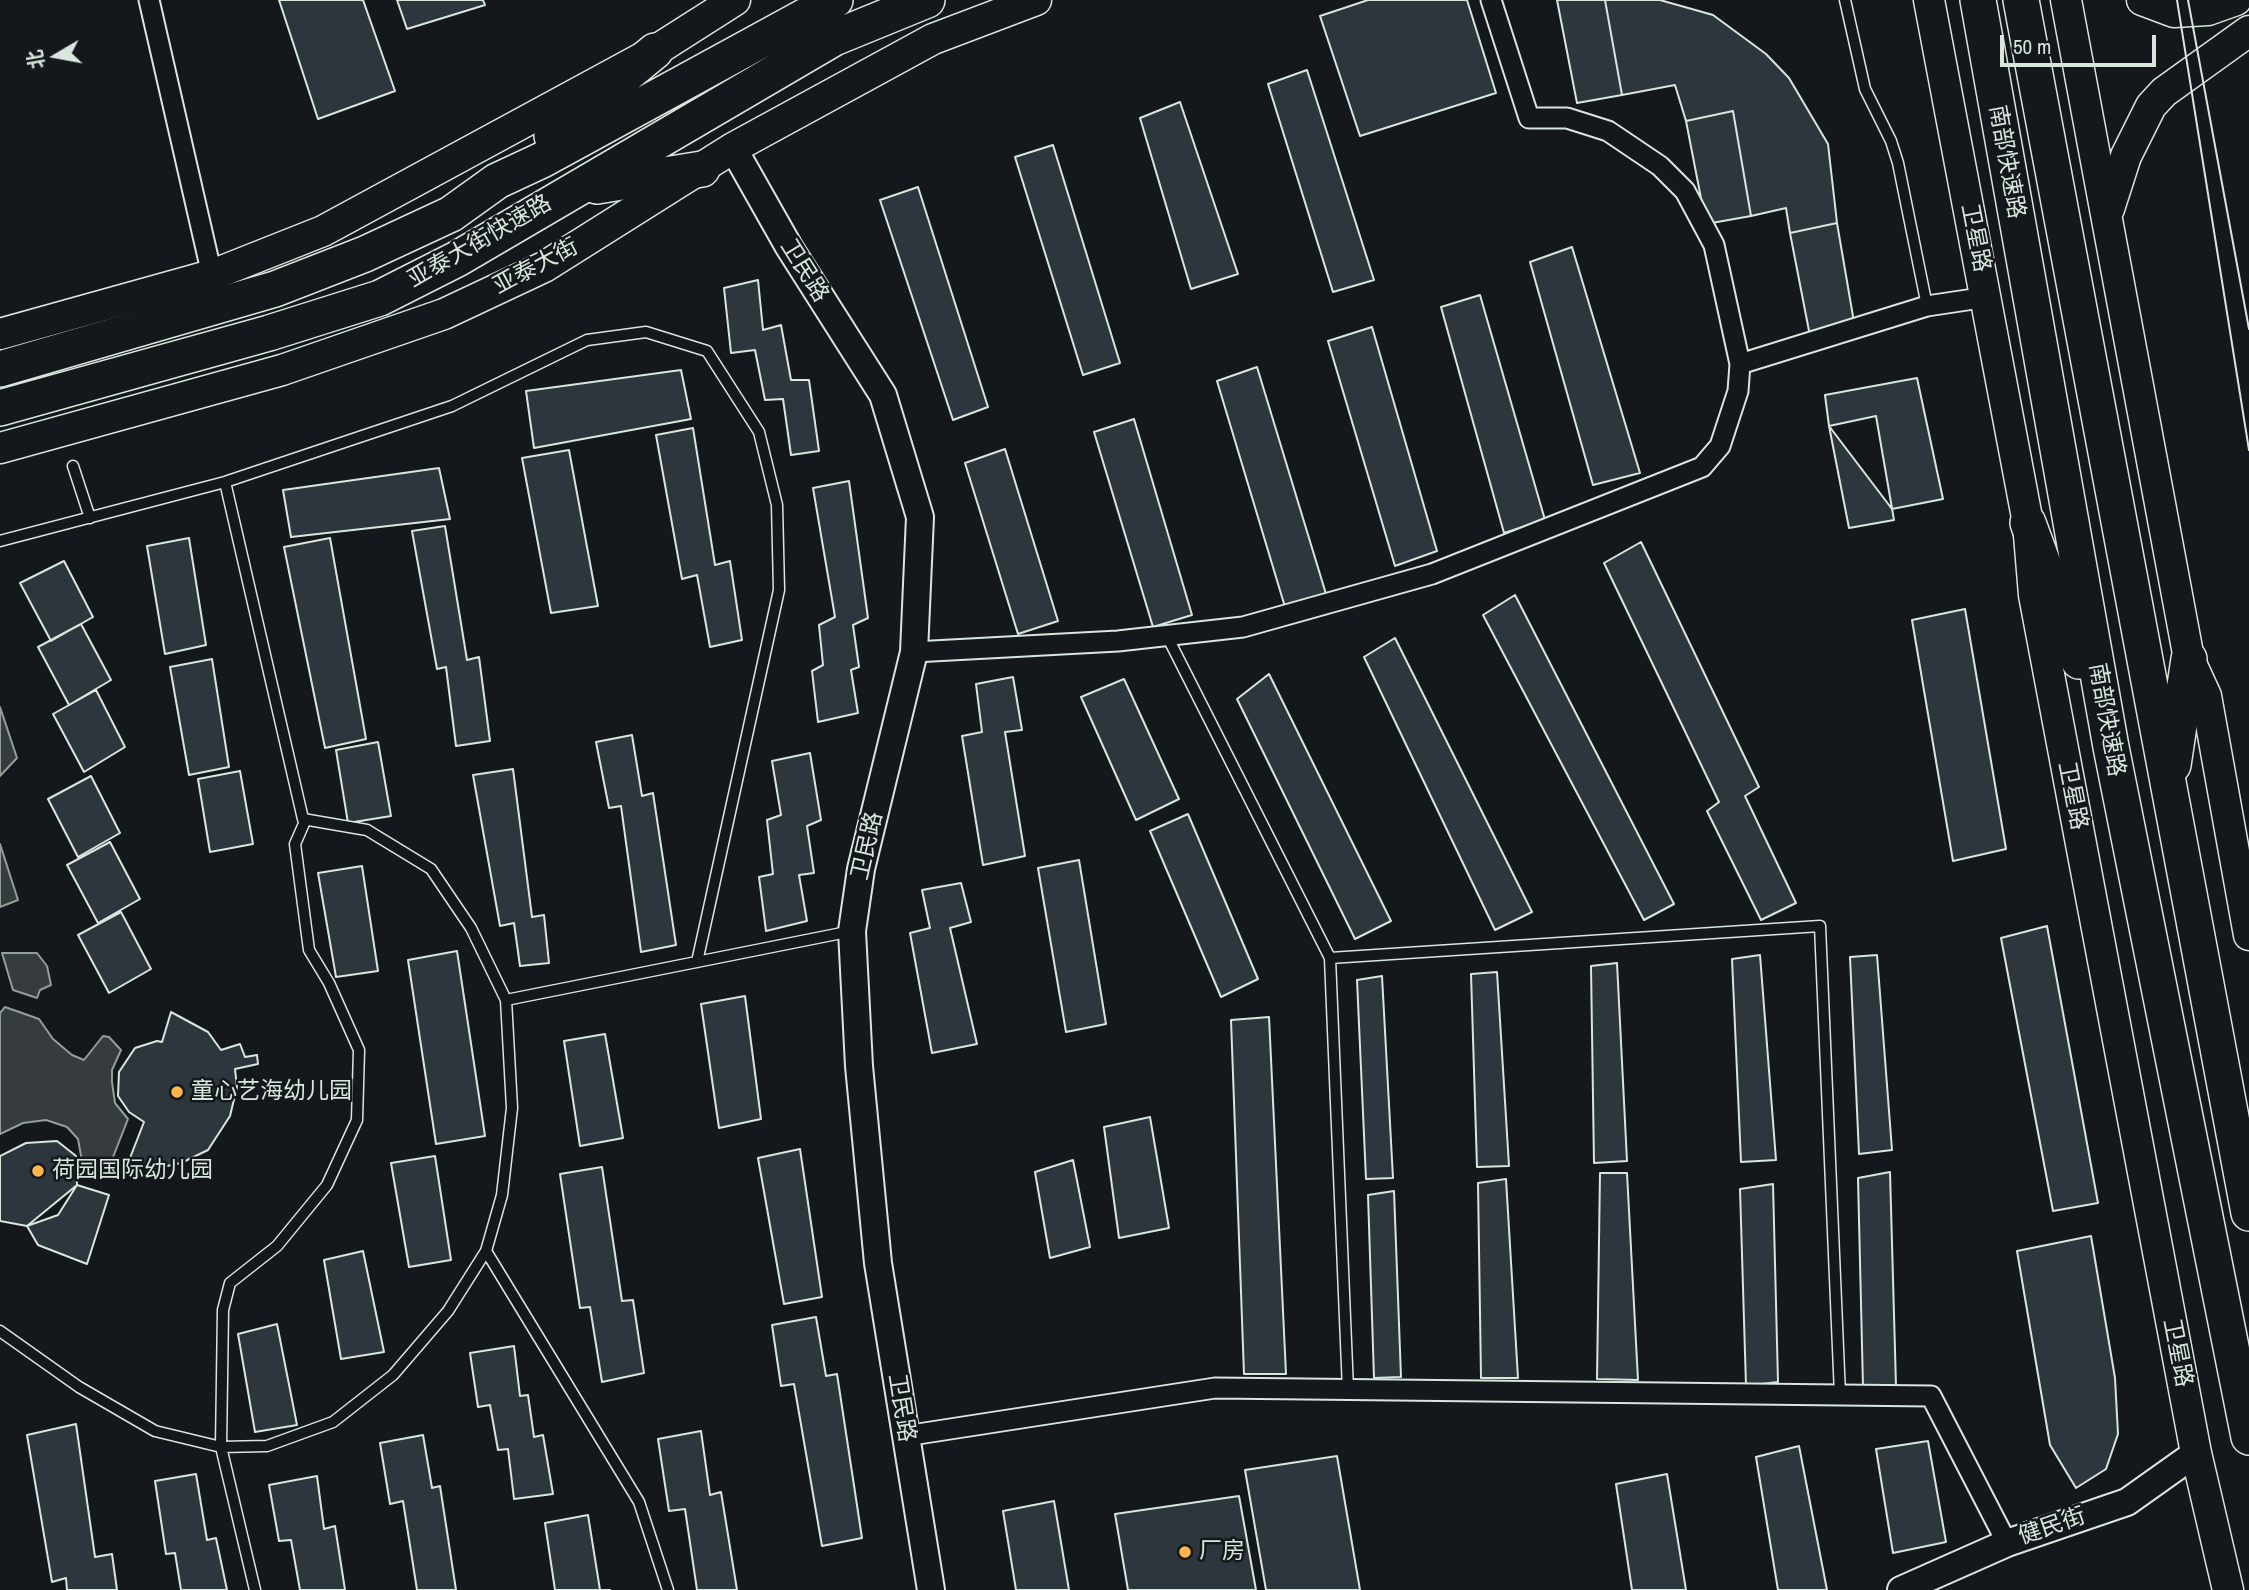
<!DOCTYPE html>
<meta charset="utf-8">
<style>
body{margin:0}
#map{position:relative;width:2249px;height:1590px;overflow:hidden;background:#14181c;font-family:"Archivo Narrow","Noto Sans SC",sans-serif}
canvas{display:block}
.north{position:absolute;left:21px;top:21px;width:70px;height:70px;-webkit-text-stroke:5px #14181c;paint-order:stroke;rotate:260deg;font-size:19px;font-weight:700;line-height:28px;text-align:center;color:#d8e6dc}
.north::after{content:'';display:block;margin:auto;width:24px;height:32px;background:#d8e6dc;clip-path:polygon(50% 0,100% 100%,50% 72%,0 100%)}
.scale{position:absolute;left:2000px;top:35px;width:156px;height:32px;box-sizing:border-box;border:4px solid #d8e6dc;border-top:0;padding-left:9px;font-size:21px;line-height:24px;white-space:nowrap;color:#d8e6dc;-webkit-text-stroke:5px #14181c;paint-order:stroke}
</style>
<div id="map">
<canvas width="2249" height="1590"></canvas>
<div class="north">北</div>
<div class="scale">50 m</div>
</div>
<script>
const c = document.querySelector('canvas').getContext('2d');
c.lineJoin = 'round';
function fillPath(path, color) { c.fillStyle = color; c.fill(path, 'evenodd'); }
const poly = rows => new Path2D(rows.map(r => 'M' + r).join(''));
function strokePath(path, color, width, dash) { c.strokeStyle = color; c.lineWidth = width; c.lineCap = dash ? 'butt' : 'round'; c.setLineDash(dash || []); c.stroke(path); }
function drawText(font, color, halo, rows, align = 'center') {
  c.font = font + ' "Archivo Narrow","Noto Sans SC",sans-serif'; c.lineWidth = 5; c.setLineDash([]); c.textBaseline = 'middle'; c.strokeStyle = halo; c.fillStyle = color; for (const [text, x, y, turn = 0] of rows) {
    c.save(); c.translate(x, y); c.rotate((+turn || 0) * Math.PI / 180); c.textAlign = isNaN(turn) ? turn : align; if (halo) c.strokeText(text, 0, 0); c.fillText(text, 0, 0); c.restore();
  }
}
const water = poly([
 [0,707,17,758,0,776,0,707],
 [0,844,18,900,0,907,0,844],
 [2,953,37,953,47,966,51,985,40,990,37,998,13,990,2,953],
 [5,1007,39,1019,53,1039,72,1055,84,1060,103,1036,109,1037,121,1050,112,1070,112,1082,115,1103,128,1119,108,1170,82,1161,78,1139,67,1127,46,1120,23,1123,0,1134,0,1013,5,1007]
]);
fillPath(water, '#363b3e');
strokePath(water, '#939e99', 2);
const building = poly([
 [279,0,363,0,395,91,318,119,279,0],
 [397,0,483,0,485,5,407,29,397,0],
 [1368,0,1467,0,1496,93,1360,136,1320,16,1368,0],
 [1557,0,1605,0,1622,95,1577,103,1557,0],
 [1605,0,1660,0,1713,15,1766,54,1789,78,1828,144,1837,223,1790,233,1786,208,1751,216,1733,111,1686,121,1675,85,1622,95,1605,0],
 [1307,70,1374,280,1333,292,1268,84,1307,70],
 [1180,102,1238,274,1191,289,1140,118,1180,102],
 [1733,111,1751,216,1706,224,1686,121,1733,111],
 [1053,145,1120,363,1083,375,1015,157,1053,145],
 [918,187,988,407,953,420,880,200,918,187],
 [1837,223,1855,328,1810,336,1790,233,1837,223],
 [1572,247,1640,473,1593,485,1530,262,1572,247],
 [758,280,763,330,781,325,791,380,809,380,819,451,791,455,783,399,765,400,755,350,731,353,724,288,758,280],
 [1480,295,1545,520,1504,533,1441,307,1480,295],
 [1372,327,1437,551,1395,566,1328,341,1372,327],
 [1257,367,1326,594,1285,607,1217,381,1257,367],
 [681,370,691,419,534,448,526,391,681,370],
 [1917,378,1943,499,1892,509,1829,426,1825,395,1917,378],
 [1876,416,1894,520,1849,528,1829,426,1876,416],
 [1134,419,1192,615,1153,627,1094,432,1134,419],
 [693,428,715,565,730,561,742,640,710,647,697,575,682,579,656,435,693,428],
 [1005,449,1058,621,1018,634,965,463,1005,449],
 [569,450,598,606,551,613,522,458,569,450],
 [439,468,450,519,291,537,283,490,439,468],
 [849,481,868,618,853,625,859,667,851,670,858,713,818,722,812,671,823,665,819,625,835,617,813,488,849,481],
 [445,526,467,660,479,657,490,741,456,746,446,667,437,669,412,531,445,526],
 [189,538,206,645,165,654,147,546,189,538],
 [330,538,366,739,325,748,284,547,330,538],
 [1641,542,1759,787,1745,796,1796,903,1761,920,1707,811,1719,802,1604,563,1641,542],
 [64,561,93,617,51,641,20,583,64,561],
 [1515,595,1674,904,1644,920,1483,615,1515,595],
 [1965,609,2006,849,1953,861,1912,620,1965,609],
 [81,624,111,680,69,705,38,647,81,624],
 [1395,638,1532,912,1495,930,1364,657,1395,638],
 [212,659,229,767,189,775,170,667,212,659],
 [1269,674,1391,921,1355,939,1237,699,1269,674],
 [1013,677,1022,730,1005,732,1025,856,983,865,962,736,982,732,976,684,1013,677],
 [1124,679,1179,799,1136,820,1081,697,1124,679],
 [96,690,125,747,84,772,53,714,96,690],
 [632,735,642,796,653,793,676,945,641,952,621,806,609,808,596,742,632,735],
 [378,742,391,816,348,823,336,750,378,742],
 [810,753,821,820,807,826,814,873,799,875,807,921,766,931,759,877,773,874,767,820,781,815,772,761,810,753],
 [513,769,532,917,544,915,549,963,520,966,514,923,500,926,473,775,513,769],
 [240,771,253,844,210,852,198,779,240,771],
 [91,776,120,833,78,857,48,799,91,776],
 [1188,814,1258,979,1221,997,1150,831,1188,814],
 [110,842,140,899,98,923,67,865,110,842],
 [1079,860,1106,1024,1066,1032,1038,868,1079,860],
 [362,866,378,971,336,977,318,873,362,866],
 [961,883,971,922,950,928,977,1044,932,1053,910,933,930,928,922,890,961,883],
 [121,912,151,969,109,993,78,935,121,912],
 [2047,926,2098,1203,2053,1211,2001,938,2047,926],
 [457,951,485,1136,436,1144,408,960,457,951],
 [1760,955,1776,1160,1741,1162,1732,959,1760,955],
 [1877,955,1892,1150,1859,1154,1850,957,1877,955],
 [1617,963,1627,1161,1594,1163,1591,966,1617,963],
 [1497,972,1509,1166,1477,1167,1471,974,1497,972],
 [1382,976,1393,1178,1366,1179,1357,980,1382,976],
 [745,996,761,1119,719,1128,701,1004,745,996],
 [171,1012,208,1032,221,1050,240,1044,245,1057,257,1055,258,1064,235,1069,237,1087,230,1116,208,1150,181,1163,158,1168,128,1163,144,1122,129,1112,118,1096,119,1072,135,1048,157,1041,162,1042,171,1012],
 [1269,1017,1286,1374,1244,1374,1231,1020,1269,1017],
 [605,1034,623,1138,580,1146,564,1041,605,1034],
 [1150,1117,1169,1228,1119,1238,1104,1127,1150,1117],
 [57,1141,76,1156,77,1185,58,1215,27,1226,0,1221,0,1156,26,1143,57,1141],
 [800,1149,822,1297,784,1304,758,1158,800,1149],
 [435,1156,451,1260,409,1267,391,1163,435,1156],
 [1073,1160,1090,1247,1050,1258,1035,1172,1073,1160],
 [602,1167,622,1301,633,1300,644,1373,602,1382,590,1307,580,1308,560,1174,602,1167],
 [1890,1172,1896,1386,1863,1387,1858,1178,1890,1172],
 [1600,1173,1627,1173,1638,1380,1597,1379,1600,1173],
 [1506,1179,1518,1378,1481,1378,1478,1183,1506,1179],
 [1773,1184,1778,1382,1746,1386,1740,1189,1773,1184],
 [77,1185,109,1195,87,1264,38,1245,27,1226,77,1185],
 [1394,1191,1401,1377,1374,1378,1368,1195,1394,1191],
 [2091,1236,2115,1378,2118,1434,2106,1469,2076,1488,2050,1445,2017,1251,2091,1236],
 [363,1251,384,1352,341,1359,324,1260,363,1251],
 [816,1317,826,1376,837,1374,862,1538,822,1546,794,1384,781,1386,772,1325,816,1317],
 [277,1324,297,1425,255,1432,238,1334,277,1324],
 [514,1346,520,1396,528,1395,534,1437,543,1435,553,1494,514,1499,508,1449,498,1450,490,1405,478,1407,470,1353,514,1346],
 [76,1424,95,1557,112,1554,117,1590,67,1590,66,1578,52,1582,27,1435,76,1424],
 [701,1431,710,1495,721,1492,737,1590,697,1590,685,1509,669,1511,658,1439,701,1431],
 [423,1435,432,1488,440,1486,456,1590,417,1590,403,1501,390,1504,380,1443,423,1435],
 [1928,1441,1946,1542,1893,1553,1876,1449,1928,1441],
 [1799,1446,1827,1590,1778,1590,1756,1457,1799,1446],
 [1337,1456,1360,1590,1266,1590,1245,1470,1337,1456],
 [196,1474,207,1540,216,1538,227,1590,181,1590,175,1553,166,1554,155,1481,196,1474],
 [1667,1474,1686,1590,1632,1590,1616,1484,1667,1474],
 [317,1476,324,1529,335,1526,345,1590,300,1590,291,1540,279,1541,269,1485,317,1476],
 [1239,1496,1256,1590,1128,1590,1115,1514,1239,1496],
 [1054,1501,1069,1590,1016,1590,1003,1511,1054,1501],
 [588,1515,600,1590,610,1590,555,1590,545,1523,588,1515]
]);
fillPath(building, '#2c363c');
strokePath(building, '#d8e6dc', 2);
const lane = poly([
 [1845,0,1865,89,1891,141,1898,163,1927,306],
 [73,466,90,518],
 [0,541,225,482,452,406,587,340,646,332,707,351,759,432,777,505,779,590,697,962],
 [1167,636,1330,958,1348,1390],
 [1330,958,1820,926,1840,1395],
 [506,1000,852,931],
 [486,1251,639,1502,668,1590],
 [0,1331,79,1387,155,1431,221,1447,267,1446,333,1422,393,1375,448,1311,486,1251,502,1195,512,1108,506,1000,471,928,431,869,367,830,303,819,225,482],
 [255,1590,221,1447,223,1310,230,1283,277,1246,327,1185,357,1120,359,1050,329,983,309,950,295,844,306,819]
]);
const street = poly([
 [149,0,212,275],
 [1740,364,1927,306,1987,297],
 [914,652,1118,641,1243,627,1432,574,1702,467,1720,446,1738,391,1740,364,1714,245,1685,191,1660,166,1608,131,1567,118,1529,118,1491,0],
 [905,1436,1215,1388,1931,1396,2007,1543]
]);
const secondary = poly([
 [733,148,789,247,883,395,920,517,914,652,861,869,852,931,859,1066,878,1263,931,1590],
 [1901,1590,2007,1543,2127,1502,2196,1453]
]);
const primary = poly([
 [1929,0,2028,523,2034,595,2196,1453,2228,1590],
 [2066,0,2189,659,2206,696,2249,935],
 [2142,0,2174,12,2208,10,2236,0],
 [2109,209,2126,156,2151,106,2164,92,2249,31],
 [0,334,212,275,323,231,655,51,735,0],
 [0,448,282,370,444,314,544,267,733,148,933,39,1036,0]
]);
const highway = poly([
 [1978,0,2111,747,2249,1437],
 [2021,0,2249,1213],
 [552,136,655,51],
 [597,186,702,169],
 [0,369,275,289,365,254,451,214,497,181,542,160,835,0],
 [0,408,269,333,380,298,457,259,834,38,927,0],
 [2028,523,2079,661],
 [2173,765,2189,659]
]);
strokePath(lane, '#d8e6dc', 13);
strokePath(street, '#d8e6dc', 23);
strokePath(secondary, '#d8e6dc', 30);
strokePath(primary, '#d8e6dc', 33);
strokePath(highway, '#d8e6dc', 38);
strokePath(lane, '#14181c', 10);
strokePath(street, '#14181c', 19);
strokePath(secondary, '#14181c', 26);
strokePath(primary, '#14181c', 30);
strokePath(highway, '#14181c', 35);
strokePath(poly([
 [2177,0,2249,450],
 [2188,0,2249,329]
]), '#d8e6dc', 2);
for (const [x, y, r, color] of [
 [177,1092,7,"#ffb74d"],
 [38,1171,7,"#ffb74d"],
 [1185,1552,7,"#ffb74d"]
]) { const dot = new Path2D(); dot.arc(x, y, r, 0, 2 * Math.PI); c.fillStyle = color; c.fill(dot); strokePath(dot, '#14181c', 2.5); }
drawText('23px', '#d8e6dc', '#14181c', [
 ["南部快速路",2006,162,80],
 ["卫星路",1975,238,79],
 ["亚泰大街快速路",480,242,-30],
 ["亚泰大街",536,267,-28],
 ["卫民路",804,271,58],
 ["南部快速路",2106,720,80],
 ["卫星路",2072,796,79],
 ["卫民路",868,846,-77],
 ["卫星路",2177,1353,79],
 ["卫民路",901,1408,81],
 ["健民街",2052,1527,-19]
]);
drawText('23px', '#d8e6dc', '#14181c', [
 ["童心艺海幼儿园",191,1092],
 ["荷园国际幼儿园",52,1171],
 ["厂房",1199,1552]
], 'left');
</script>
